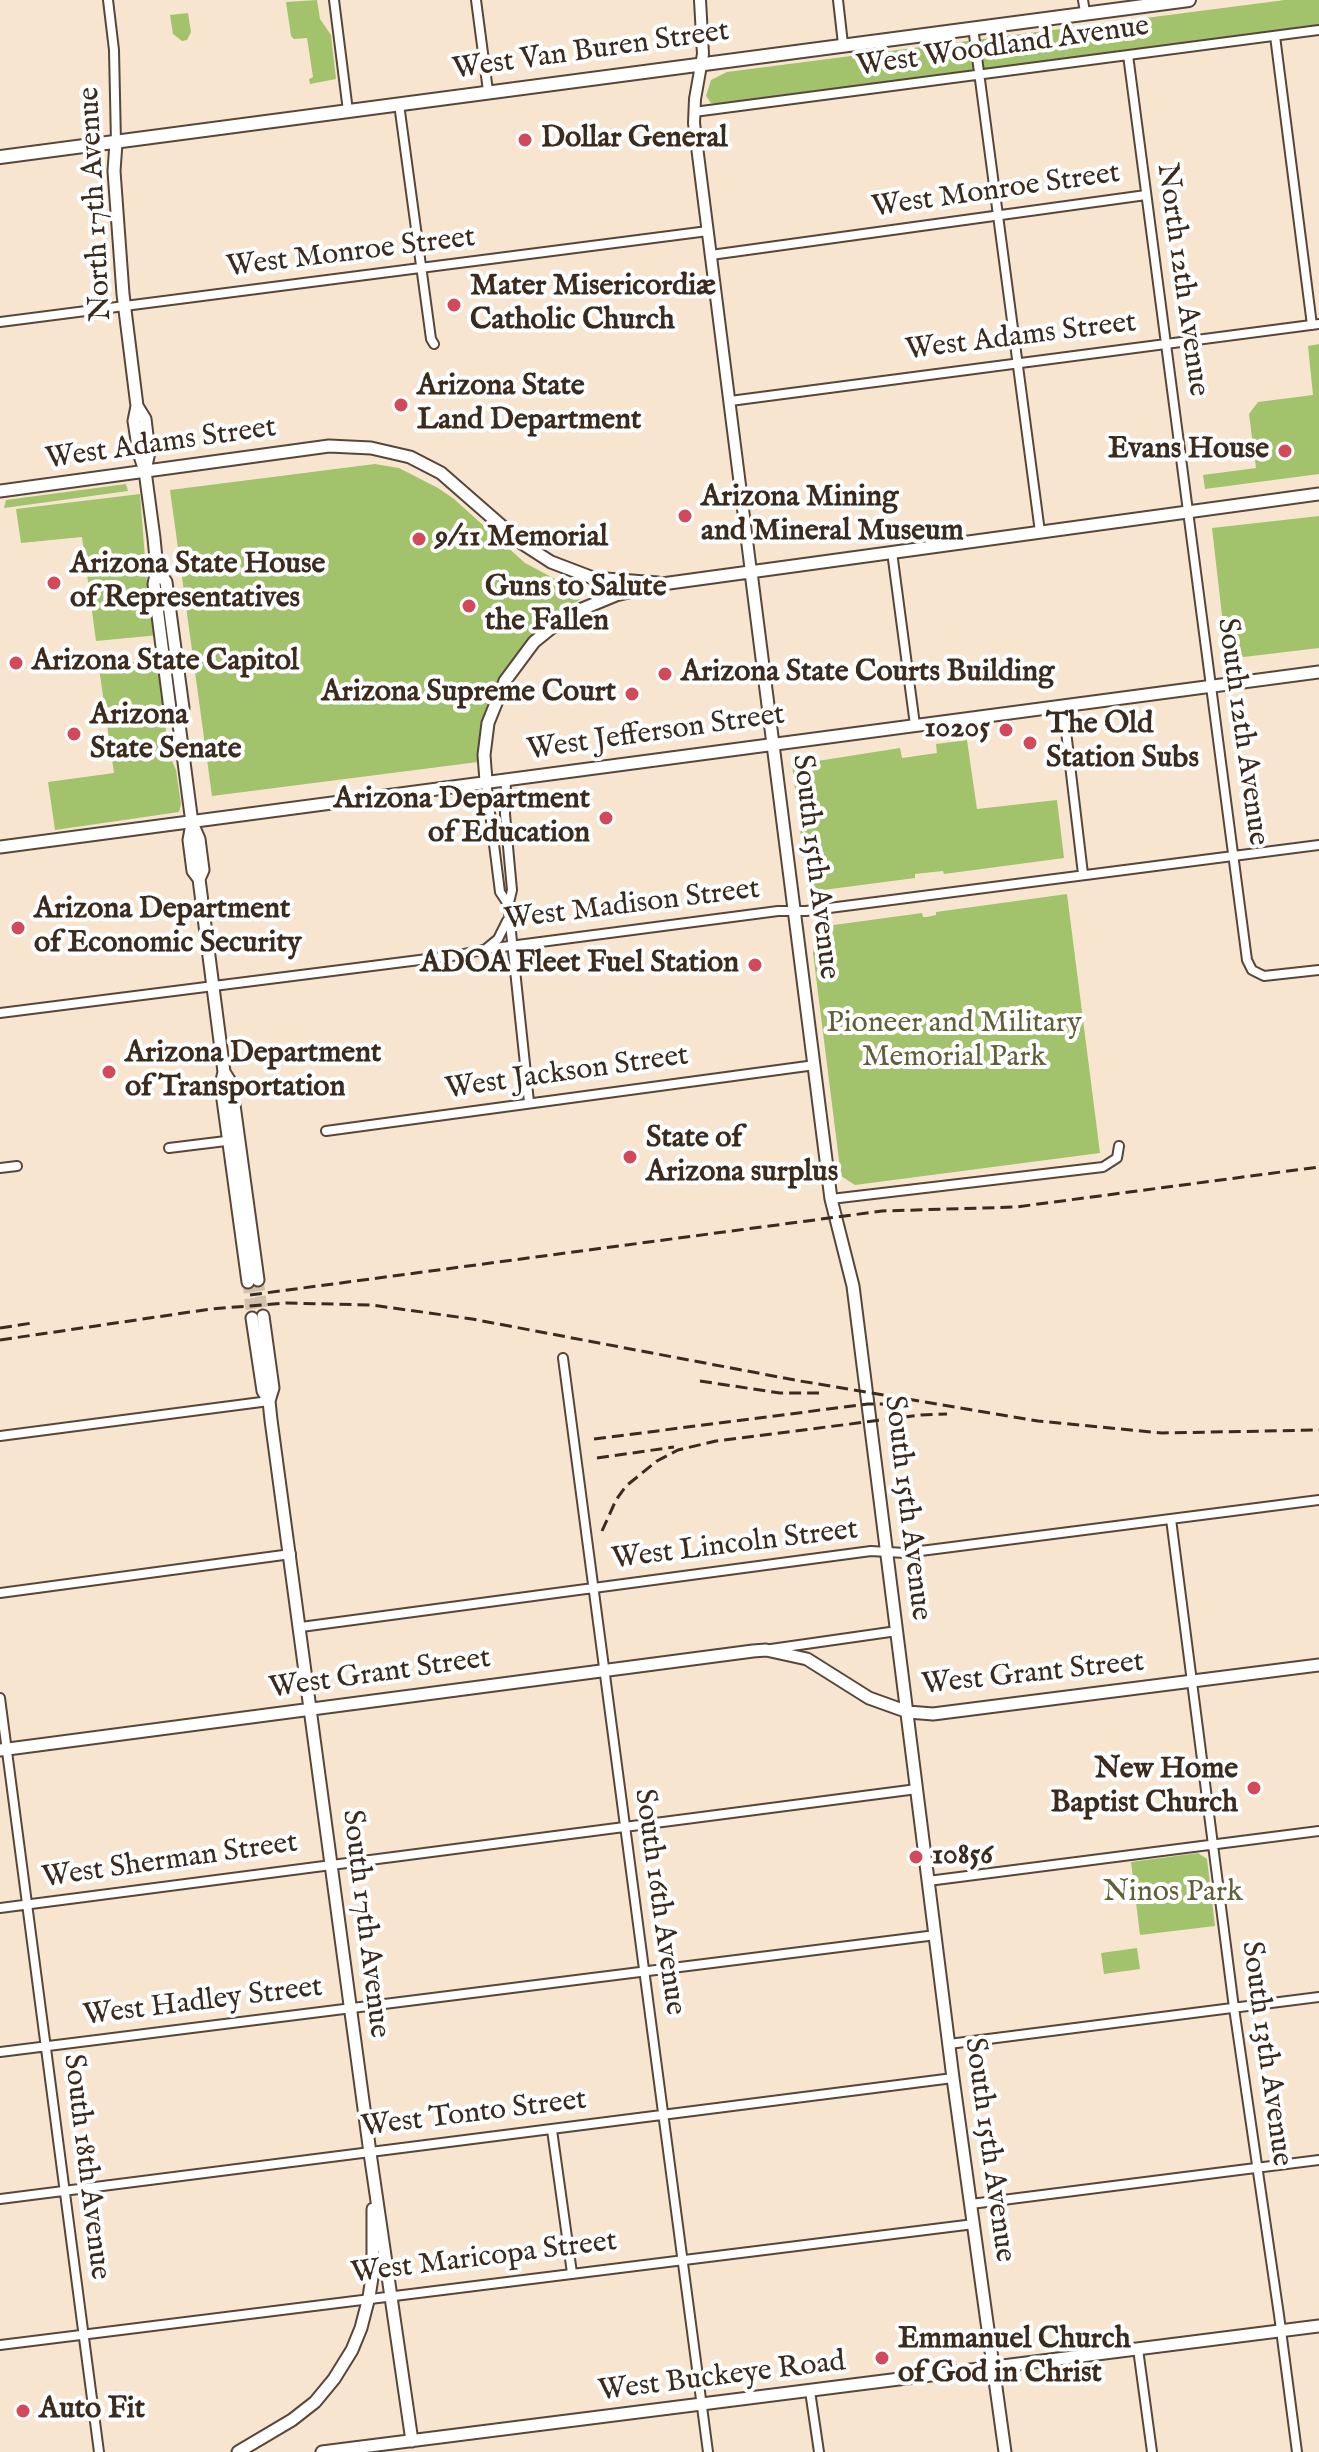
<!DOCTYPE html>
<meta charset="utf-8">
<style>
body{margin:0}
canvas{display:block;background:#f7e5d0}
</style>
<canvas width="1319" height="2452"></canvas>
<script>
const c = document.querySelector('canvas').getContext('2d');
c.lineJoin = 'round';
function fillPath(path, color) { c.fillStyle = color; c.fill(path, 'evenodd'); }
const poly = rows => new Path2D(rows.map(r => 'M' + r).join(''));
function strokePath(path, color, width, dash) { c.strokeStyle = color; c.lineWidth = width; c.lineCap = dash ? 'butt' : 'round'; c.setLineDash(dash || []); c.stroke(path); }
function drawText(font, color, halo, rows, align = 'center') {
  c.font = font + ' "IM FELL English",serif'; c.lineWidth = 8; c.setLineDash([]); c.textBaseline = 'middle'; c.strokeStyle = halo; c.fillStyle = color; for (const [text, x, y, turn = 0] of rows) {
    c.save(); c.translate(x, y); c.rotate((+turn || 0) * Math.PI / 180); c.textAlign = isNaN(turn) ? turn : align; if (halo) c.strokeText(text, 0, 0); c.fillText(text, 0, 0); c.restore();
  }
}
fillPath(poly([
 [317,0,320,19,331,35,336,79,310,84,309,79,313,77,307,38,294,39,291,36,286,2],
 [1285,0,1319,0,1319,25,720,103,711,103,706,96,711,80,727,72],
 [188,13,191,32,187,40,182,41,173,34,170,15],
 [1319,344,1319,474,1205,489,1203,475,1256,468,1249,414,1258,402,1313,395,1308,346],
 [375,464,399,468,438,488,454,499,525,563,559,581,586,591,586,595,535,632,505,670,481,724,478,762,212,796,170,490],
 [126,484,128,491,4,508,6,500],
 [140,494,147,583,154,602,159,635,96,641,82,537,21,543,16,509],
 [1319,516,1319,648,1227,659,1212,528],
 [162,657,158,667,169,754,176,770,181,804,179,812,55,830,48,782,114,773,99,668],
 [967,740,977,809,1057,800,1064,858,944,874,943,871,915,874,915,878,808,892,792,765,900,748,902,758,937,753,936,744],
 [1067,894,1100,1153,855,1185,841,1176,813,953,819,927,922,913,923,917,927,917,936,915,936,912],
 [1198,1853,1207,1859,1215,1926,1140,1935,1131,1862],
 [1137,1948,1140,1969,1104,1974,1101,1953]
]), '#a2c36c');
strokePath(poly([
 [258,1280,263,1316],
 [248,1282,252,1318]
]), '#d1c0ac', 11, [11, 5.5]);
const minor = poly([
 [108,0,114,50,116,143],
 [334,0,348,111],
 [476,0,488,91],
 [838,0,843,44],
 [1083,0,1085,12],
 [973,27,1040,532],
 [1275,36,1312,325],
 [1128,55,1247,960,1252,970,1264,976,1319,970],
 [399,104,431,339,434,344],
 [694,112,1319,30],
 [711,255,1146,195],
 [0,322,708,231],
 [730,401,1319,324],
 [892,552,915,725],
 [1063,706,1083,874],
 [506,779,505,814,512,890,508,907],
 [486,781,500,892,508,904,529,1102],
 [487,948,498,939,507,921],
 [0,1013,459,955,487,949,778,911,806,911,1319,845],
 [326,1131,815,1065],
 [169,1148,234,1140],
 [0,1168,17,1166],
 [831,1199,1103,1167,1117,1158,1119,1146],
 [563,1358,708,2452],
 [0,1436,269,1401],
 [1171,1519,1234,2008,1279,2315,1297,2452],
 [0,1593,291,1554],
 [301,1627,871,1551,905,1553,1319,1500],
 [771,1649,897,1631],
 [0,1698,99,2452],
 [928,1881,1319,1831],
 [0,1908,917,1789],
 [949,2044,1319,1997],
 [0,2052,936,1935],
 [552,2130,572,2273],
 [0,2199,953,2078],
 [971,2204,1319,2160],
 [0,2345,974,2224],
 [1138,2349,1152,2452],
 [810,2391,819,2452]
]);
const tertiary = poly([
 [700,0,703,54,695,99,694,123,751,572]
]);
const secondary = poly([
 [116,143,114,171,123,294,137,406,134,421,139,453,145,471,154,538,157,569,154,584,170,709,179,724],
 [137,406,145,419,149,452,145,470],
 [0,491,329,446,371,448,410,457,441,473,520,542,551,562,593,578,658,583],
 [157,569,166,582,183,708,179,724,192,823,199,839,203,870,199,879,224,1072,221,1085,248,1282],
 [751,572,831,1199,853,1286,953,2078,1005,2452],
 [486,781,484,755,488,723,505,681,534,642,550,629,570,614,616,595,662,584,1319,494],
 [192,824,189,840,193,871,199,879],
 [0,847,1319,672],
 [224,1072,231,1083,258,1280],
 [263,1316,273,1388,269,1401,271,1420,370,2153,412,2441],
 [252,1318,263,1391,269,1401],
 [0,1750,753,1651,766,1650,807,1659,869,1698,908,1712,933,1714,1319,1665],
 [238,2452,292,2420,315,2402,334,2379,352,2350,361,2328,369,2297,373,2271,373,2209],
 [322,2452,1319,2326]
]);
const primary = poly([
 [0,157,1189,0]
]);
strokePath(minor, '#574639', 12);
strokePath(tertiary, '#574639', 14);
strokePath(secondary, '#574639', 15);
strokePath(primary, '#574639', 16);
strokePath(minor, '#fff', 8);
strokePath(tertiary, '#fff', 10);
strokePath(secondary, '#fff', 11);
strokePath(primary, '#fff', 12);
strokePath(poly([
 [250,1295,882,1211,1016,1207,1319,1167],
 [0,1328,32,1323],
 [0,1340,211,1309,287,1303,372,1305,472,1319,800,1381,1038,1421,1162,1433,1319,1430],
 [700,1381,780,1393,819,1393],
 [594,1439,868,1404,891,1404],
 [597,1458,674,1447],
 [602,1531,616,1500,626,1486,657,1461,678,1450,716,1441,921,1415,947,1414]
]), '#3b2a1e', 3, [12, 6]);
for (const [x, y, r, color] of [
 [525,140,8,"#d1495b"],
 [454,305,8,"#d1495b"],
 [401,405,8,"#d1495b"],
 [1285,451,8,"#d1495b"],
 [685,516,8,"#d1495b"],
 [419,539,8,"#d1495b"],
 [54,583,8,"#d1495b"],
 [469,606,8,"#d1495b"],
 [16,663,8,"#d1495b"],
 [665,674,8,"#d1495b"],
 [632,694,8,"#d1495b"],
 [1006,730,8,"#d1495b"],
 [74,734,8,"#d1495b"],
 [1030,743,8,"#d1495b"],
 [606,818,8,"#d1495b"],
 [18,928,8,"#d1495b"],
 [755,965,8,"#d1495b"],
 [109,1072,8,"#d1495b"],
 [630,1157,8,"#d1495b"],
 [1254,1788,8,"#d1495b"],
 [916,1857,8,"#d1495b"],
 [882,2358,8,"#d1495b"],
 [23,2411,8,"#d1495b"]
]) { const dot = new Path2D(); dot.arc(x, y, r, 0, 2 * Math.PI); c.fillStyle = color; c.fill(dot); strokePath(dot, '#fff', 3); }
drawText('30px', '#3b2a1e', '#fff', [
 ["West Woodland Avenue",1003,48,-8],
 ["West Van Buren Street",591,52,-8],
 ["West Monroe Street",996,192,-8],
 ["North 17th Avenue",97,204,-93],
 ["West Monroe Street",351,254,-7],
 ["North 12th Avenue",1181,280,82],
 ["West Adams Street",1021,338,-7],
 ["West Adams Street",161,445,-8],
 ["South 12th Avenue",1241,732,82],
 ["West Jefferson Street",656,734,-8],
 ["South 15th Avenue",814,867,83],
 ["West Madison Street",632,906,-7],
 ["West Jackson Street",567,1074,-8],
 ["South 15th Avenue",906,1508,83],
 ["West Lincoln Street",735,1546,-7],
 ["West Grant Street",380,1675,-8],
 ["West Grant Street",1033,1675,-6],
 ["West Sherman Street",170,1862,-8],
 ["South 16th Avenue",658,1902,82],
 ["South 17th Avenue",364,1924,83],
 ["West Hadley Street",203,2003,-7],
 ["South 13th Avenue",1265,2054,82],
 ["West Tonto Street",474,2115,-7],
 ["South 15th Avenue",988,2150,82],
 ["South 18th Avenue",85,2167,83],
 ["West Maricopa Street",484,2259,-7],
 ["West Buckeye Road",722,2378,-7]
]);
drawText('bold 30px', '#3b2a1e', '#fff', [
 ["Dollar General",541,140],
 ["Mater Misericordiæ",470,288],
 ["Catholic Church",470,322],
 ["Arizona State",417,388],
 ["Land Department",417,422],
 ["Evans House",1269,451,"right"],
 ["Arizona Mining",701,499],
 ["and Mineral Museum",701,533],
 ["9/11 Memorial",435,539],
 ["Arizona State House",70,566],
 ["of Representatives",70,600],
 ["Guns to Salute",485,589],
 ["the Fallen",485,623],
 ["Arizona State Capitol",32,663],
 ["Arizona State Courts Building",681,674],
 ["Arizona Supreme Court",616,694,"right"],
 ["Arizona",90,717],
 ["State Senate",90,751],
 ["The Old",1046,726],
 ["Station Subs",1046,760],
 ["10205",990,730,"right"],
 ["Arizona Department",590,801,"right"],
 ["of Education",590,835,"right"],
 ["Arizona Department",34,911],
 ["of Economic Security",34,945],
 ["ADOA Fleet Fuel Station",739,965,"right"],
 ["Arizona Department",125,1055],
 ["of Transportation",125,1089],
 ["State of",646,1140],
 ["Arizona surplus",646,1174],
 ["New Home",1238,1771,"right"],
 ["Baptist Church",1238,1805,"right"],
 ["10856",932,1857],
 ["Emmanuel Church",898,2341],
 ["of God in Christ",898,2375],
 ["Auto Fit",39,2411]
], 'left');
drawText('30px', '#5f6039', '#fff', [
 ["Pioneer and Military",954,1025],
 ["Memorial Park",954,1059],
 ["Ninos Park",1173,1894]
]);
</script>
